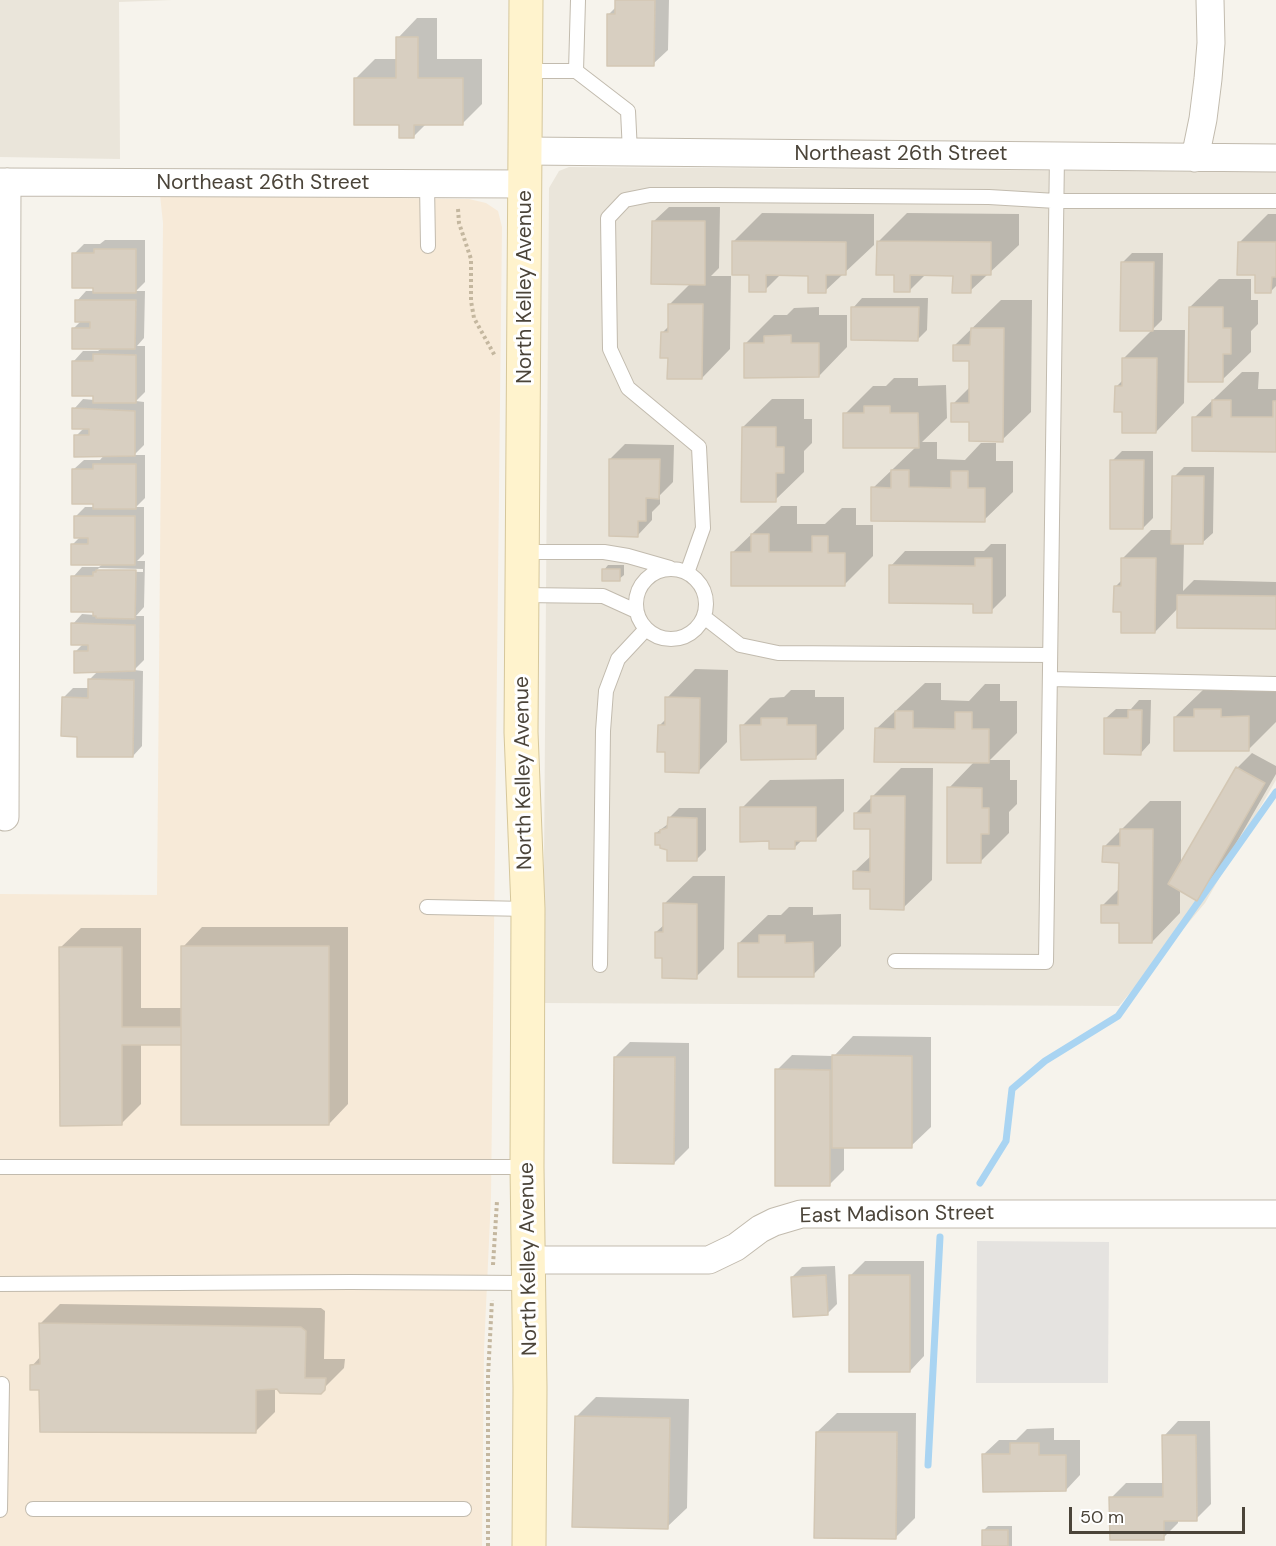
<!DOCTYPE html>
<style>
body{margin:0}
#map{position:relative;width:1276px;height:1546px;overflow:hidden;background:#f6f3ec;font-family:"DM Sans",sans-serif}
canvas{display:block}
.scale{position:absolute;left:1069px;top:1507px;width:176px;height:27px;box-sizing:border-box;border:3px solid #4b4439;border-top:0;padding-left:8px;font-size:18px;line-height:21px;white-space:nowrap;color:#4b4439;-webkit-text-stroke:4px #fff;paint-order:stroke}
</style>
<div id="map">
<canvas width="1276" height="1546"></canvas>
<div class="scale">50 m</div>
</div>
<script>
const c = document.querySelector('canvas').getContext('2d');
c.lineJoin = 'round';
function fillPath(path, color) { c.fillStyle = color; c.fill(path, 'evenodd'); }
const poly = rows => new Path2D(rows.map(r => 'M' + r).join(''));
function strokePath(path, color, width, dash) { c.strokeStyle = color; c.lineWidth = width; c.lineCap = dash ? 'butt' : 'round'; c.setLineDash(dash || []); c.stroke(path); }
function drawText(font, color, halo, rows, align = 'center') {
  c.font = font + ' "DM Sans",sans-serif'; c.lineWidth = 6; c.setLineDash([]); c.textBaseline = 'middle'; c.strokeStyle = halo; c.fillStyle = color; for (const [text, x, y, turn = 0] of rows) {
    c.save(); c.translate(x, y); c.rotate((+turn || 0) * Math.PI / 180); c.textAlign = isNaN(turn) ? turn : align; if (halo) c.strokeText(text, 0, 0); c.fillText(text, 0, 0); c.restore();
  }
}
fillPath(poly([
 [0,0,172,0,119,2,120,159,0,157],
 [569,167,1276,172,1276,780,1205,903,1119,1006,543,1003,549,188,559,171]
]), '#eae5da');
fillPath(poly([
 [160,195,469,199,486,203,498,211,502,227,491,1197,484,1350,482,1546,0,1546,0,894,157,895,163,223]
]), '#f7ead8');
fillPath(poly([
 [977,1241,1109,1242,1108,1383,976,1383]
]), '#e5e3e0');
fillPath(poly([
 [616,0,669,0,668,50,653,64,608,15,616,7],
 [417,18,437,18,437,59,482,59,482,104,462,124,426,124,414,136,355,79,375,59,398,59,398,38],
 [669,207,720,207,719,268,711,276,731,276,730,349,702,378,669,357,662,333,670,325,670,304,691,283,654,221],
 [762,213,874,214,874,245,825,291,809,274,781,274,765,290,751,273,733,242],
 [907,213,1019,214,1019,245,970,291,954,274,926,274,910,290,895,273,878,242],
 [1268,214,1276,214,1276,286,1271,291,1256,274,1239,243],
 [105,240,145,240,145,282,136,291,145,291,144,338,137,346,145,346,145,392,136,401,144,402,144,445,134,455,145,455,145,498,136,507,144,507,144,554,137,561,145,561,144,607,136,616,144,616,144,660,134,670,143,671,142,746,133,756,78,735,63,698,73,688,89,688,89,680,98,671,75,652,83,644,73,624,82,614,95,615,73,577,82,567,99,567,103,564,73,544,80,537,76,516,85,507,94,507,74,469,84,460,100,460,105,454,76,436,84,428,74,409,83,399,95,400,95,395,74,361,83,351,98,351,102,348,74,328,82,320,77,301,86,291,95,291,95,287,74,254,84,244,100,244],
 [99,568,143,569,143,572,96,571],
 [1132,253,1163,253,1162,320,1152,330,1122,263],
 [1219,279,1251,279,1251,300,1258,300,1258,324,1251,331,1251,352,1222,380,1190,307],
 [862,298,928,298,927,330,918,339,853,308],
 [1001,300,1032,300,1031,412,1002,440,971,420,953,404,971,386,971,360,955,345],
 [819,307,819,315,847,315,847,347,819,376,745,344,774,315,787,315,794,308],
 [1152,330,1185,330,1184,403,1156,432,1123,411,1116,387,1124,379,1124,358],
 [1242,372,1259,372,1258,389,1276,389,1276,450,1194,418],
 [894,378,918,378,918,386,946,385,947,418,922,442,937,442,937,459,965,460,981,443,996,443,996,461,1013,461,1013,492,984,520,873,488,917,446,845,414,873,386,886,386],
 [772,399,804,399,804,419,812,419,812,443,804,451,804,472,775,500,743,427],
 [625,444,674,445,673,482,660,495,660,504,652,512,652,520,638,535,610,459],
 [1122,451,1153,451,1153,518,1143,528,1112,461],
 [1184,467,1214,467,1213,533,1203,542,1184,542,1183,591,1194,580,1276,582,1276,627,1179,607,1155,632,1122,611,1115,587,1123,579,1123,558,1151,530,1173,530,1174,477],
 [781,506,797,506,797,524,825,524,842,508,856,508,856,525,873,525,873,556,844,585,733,552],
 [991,544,1006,544,1006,596,991,611,975,602,891,566,905,551,984,551],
 [608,565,624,565,624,575,619,579,604,570],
 [695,669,728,670,727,742,699,771,666,750,659,726,667,718,667,698],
 [925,683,941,683,941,700,969,701,985,684,1000,684,1000,701,1017,701,1017,733,990,760,1010,760,1010,780,1017,780,1017,804,1009,812,1009,833,981,861,949,788,975,761,876,729],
 [1276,688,1276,722,1249,749,1175,717,1204,689],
 [791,690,815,690,815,697,844,697,844,729,815,758,742,726,770,698,784,697],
 [1139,700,1151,700,1150,743,1141,753,1106,718,1116,709,1131,709],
 [1252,753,1276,766,1276,774,1212,885,1197,899,1180,890,1180,913,1152,942,1120,921,1103,905,1120,888,1120,861,1104,847,1150,801,1181,801,1181,865,1237,768],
 [901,768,933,768,932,880,903,908,872,888,854,872,872,855,872,828,856,813],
 [844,779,844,811,815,840,802,840,795,847,771,840,742,808,770,780],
 [679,808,706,808,706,850,696,860,669,849,661,844,656,833,668,824,669,818],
 [693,876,725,876,724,949,696,977,664,956,656,932,664,925,664,904],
 [789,907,813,907,813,915,841,914,841,946,813,975,739,943,768,915,781,915],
 [202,927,348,927,348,1104,329,1124,183,1044,141,1044,141,1104,121,1124,61,947,81,928,141,928,141,1008,183,1008,183,947],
 [853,1036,931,1037,931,1127,911,1146,844,1146,844,1170,829,1185,777,1070,792,1055,834,1056],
 [630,1042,689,1043,689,1148,674,1163,615,1057],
 [865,1261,924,1261,924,1356,910,1371,850,1276],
 [835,1266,837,1304,827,1314,792,1277,802,1267],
 [60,1304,321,1308,325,1311,324,1359,345,1359,344,1368,320,1392,275,1388,275,1412,256,1431,41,1388,32,1366,41,1356,41,1323],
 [596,1397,689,1399,687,1508,667,1527,576,1417],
 [837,1413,916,1413,915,1518,895,1538,817,1432],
 [1178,1421,1210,1421,1211,1504,1196,1519,1178,1519,1178,1523,1163,1538,1111,1498,1126,1483,1164,1483,1164,1436],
 [1054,1428,1054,1440,1080,1440,1080,1475,1066,1490,984,1454,999,1440,1016,1440,1027,1429],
 [988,1526,1012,1526,1012,1546,983,1546,983,1531]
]), '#0003');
strokePath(poly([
 [980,1183,1006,1141,1012,1089,1045,1061,1118,1016,1276,792],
 [928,1465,940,1237]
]), '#a9d4f2', 7);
const building = poly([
 [615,0,655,0,654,66,607,66,607,14,615,14,615,0],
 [396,37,418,37,418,78,463,78,463,125,414,125,414,138,399,138,399,125,354,125,354,78,396,78,396,37],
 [652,221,705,221,705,285,651,284,652,221],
 [732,241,846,242,846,275,826,275,826,293,808,293,808,276,766,275,766,292,749,292,749,275,732,275,732,241],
 [877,241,991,242,991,275,971,275,971,293,952,293,953,276,910,275,910,292,894,292,894,275,876,275,877,241],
 [1238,242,1276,242,1276,277,1272,277,1271,293,1255,293,1255,275,1237,275,1238,242],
 [94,249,136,249,136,293,93,293,93,288,72,288,72,253,94,253,94,249],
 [1121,262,1154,262,1153,331,1120,331,1121,262],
 [75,300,136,300,135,349,72,349,72,328,90,328,90,322,75,322,75,300],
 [668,304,703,304,702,379,667,379,668,358,660,358,661,332,668,332,668,304],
 [851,307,919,307,918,341,851,340,851,307],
 [1189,307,1223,307,1223,328,1231,328,1231,354,1223,354,1223,382,1188,382,1189,307],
 [971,328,1004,328,1003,442,969,441,969,422,951,422,951,403,969,403,969,361,953,361,953,345,970,345,971,328],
 [791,335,791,343,819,343,819,377,744,378,744,343,764,343,764,336,791,335],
 [93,354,136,355,136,403,93,403,93,396,72,396,72,361,93,361,93,354],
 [1122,358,1157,358,1156,433,1122,433,1122,412,1114,412,1115,386,1122,386,1122,358],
 [1212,400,1231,400,1231,417,1273,417,1273,401,1276,401,1276,452,1192,451,1192,417,1212,417,1212,400],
 [864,406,890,406,890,413,918,413,919,448,843,448,843,413,864,413,864,406],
 [72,408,135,411,135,456,74,457,74,435,89,435,89,429,72,429,72,408],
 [742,427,776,427,776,447,784,447,784,473,776,473,776,502,741,502,742,427],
 [609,459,660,459,659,499,646,498,646,521,638,521,638,537,609,536,609,459],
 [1110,460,1144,460,1143,529,1110,529,1110,460],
 [93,464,136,464,136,509,93,509,93,504,72,504,72,469,93,469,93,464],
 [891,470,909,470,909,487,951,488,951,471,968,471,968,488,985,488,985,522,871,521,871,487,891,488,891,470],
 [1172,476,1204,476,1203,544,1171,544,1172,476],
 [74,516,135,516,135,565,71,565,71,544,88,544,88,538,74,538,74,516],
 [751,534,769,534,769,552,812,552,812,536,828,536,828,553,845,553,845,586,731,586,731,552,751,552,751,534],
 [975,558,992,558,992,613,973,613,973,604,889,603,889,565,975,566,975,558],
 [1121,558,1156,558,1155,633,1121,633,1121,612,1113,612,1114,586,1121,586,1121,558],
 [602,569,620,569,620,581,602,581,602,569],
 [96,570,136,570,135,619,96,618,96,616,93,616,93,612,71,612,71,576,93,576,93,572,96,572,96,570],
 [1177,595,1276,596,1276,629,1177,628,1177,595],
 [71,623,135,625,135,671,74,673,74,651,88,651,88,645,71,645,71,623],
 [88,679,134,680,133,757,77,757,77,737,61,736,62,697,88,698,88,679],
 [665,697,700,698,699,773,665,772,665,752,657,752,658,725,665,725,665,697],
 [1194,709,1221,709,1221,717,1249,716,1249,751,1174,751,1174,717,1194,717,1194,709],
 [1128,710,1142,710,1141,755,1104,754,1104,718,1128,718,1128,710],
 [895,711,913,711,913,728,955,729,955,712,972,712,972,729,989,729,989,763,874,762,875,728,895,729,895,711],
 [761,718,787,718,787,725,816,725,816,759,741,760,740,725,761,725,761,718],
 [1236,767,1265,783,1197,901,1168,884,1236,767],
 [947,787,982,788,982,808,989,808,989,834,981,834,981,863,947,863,947,787],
 [871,796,905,796,904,910,870,909,870,889,853,889,853,871,870,872,870,829,854,829,854,813,871,813,871,796],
 [740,807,816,807,816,841,795,841,795,849,769,849,769,841,740,842,740,807],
 [668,817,697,818,697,861,667,861,667,850,660,848,660,845,655,845,655,833,660,833,660,830,667,828,668,817],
 [1120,829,1153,829,1152,943,1119,943,1119,923,1101,923,1101,905,1118,905,1119,863,1102,862,1103,846,1120,846,1120,829],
 [663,903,697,904,697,979,662,978,662,958,655,958,655,932,663,932,663,903],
 [759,935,785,935,785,943,813,942,814,977,738,977,738,943,759,943,759,935],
 [181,946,329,946,329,1125,181,1125,181,946],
 [59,947,122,947,122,1027,181,1027,181,1045,122,1045,122,1125,60,1126,59,947],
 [832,1055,912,1056,912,1148,832,1148,832,1055],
 [614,1057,675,1057,674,1164,613,1163,614,1057],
 [775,1069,830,1070,830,1186,775,1186,775,1069],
 [826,1275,828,1315,793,1317,791,1277,826,1275],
 [849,1275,910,1275,910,1372,849,1372,849,1275],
 [39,1323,301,1327,306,1331,305,1378,326,1378,325,1390,321,1394,280,1393,277,1389,256,1390,256,1433,40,1432,39,1390,30,1390,30,1365,40,1364,39,1323],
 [575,1416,670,1418,668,1529,572,1527,575,1416],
 [816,1432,897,1432,896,1539,814,1538,816,1432],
 [1162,1435,1196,1435,1197,1521,1164,1521,1164,1540,1110,1540,1109,1497,1163,1497,1162,1435],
 [1010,1443,1039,1443,1039,1455,1066,1455,1066,1491,983,1492,982,1454,1010,1454,1010,1443],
 [982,1530,1008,1530,1008,1546,982,1546,982,1530]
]);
fillPath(building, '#d8cfc1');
strokePath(building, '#d3c7b4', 1.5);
const lane = poly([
 [526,71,576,71,578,0],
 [576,71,628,111,630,152],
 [427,184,428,246],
 [523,552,604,552,628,556,670,568],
 '636 604a35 35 0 1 1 70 0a35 35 0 1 1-70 0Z',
 [687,573,703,528,699,447,628,388,610,349,608,218,625,200,650,195,714,195,989,197,1056,201,1276,201],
 [522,595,603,596,636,611],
 [704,617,740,645,778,653,1050,655],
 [1050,679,1276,684],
 [427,907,528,909],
 [895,961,1046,962,1057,155],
 [600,965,603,731,606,691,618,659,646,629],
 [0,1167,527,1167],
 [0,1284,350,1282,529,1283],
 [33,1509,464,1509],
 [0,1510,2,1384]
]);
const street = poly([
 [526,151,1276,158],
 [1195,158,1203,119,1208,79,1211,43,1210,0],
 [0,182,526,184],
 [5,817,7,182],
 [529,1260,709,1260,736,1247,760,1229,774,1222,801,1214,1276,1214]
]);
const secondary = poly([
 [526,0,521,732,528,909,527,1167,530,1388,529,1546]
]);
strokePath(lane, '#c2bbae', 16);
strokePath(street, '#c2bbae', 29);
strokePath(secondary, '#d6c79b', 35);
strokePath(poly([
 [458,209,459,223,471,259,471,301,474,318,495,356],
 [493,1265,497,1201],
 [488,1546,488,1376,492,1300]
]), '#c4b79f', 4, [3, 3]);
strokePath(lane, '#fff', 14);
strokePath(street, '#fff', 27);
strokePath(secondary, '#fff3cd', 33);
drawText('21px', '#4b4439', '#fff', [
 ["Northeast 26th Street",901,154],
 ["Northeast 26th Street",263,183],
 ["North Kelley Avenue",525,287,-90],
 ["North Kelley Avenue",524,773,-91],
 ["East Madison Street",897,1215,-1],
 ["North Kelley Avenue",529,1259,-91]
]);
</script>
